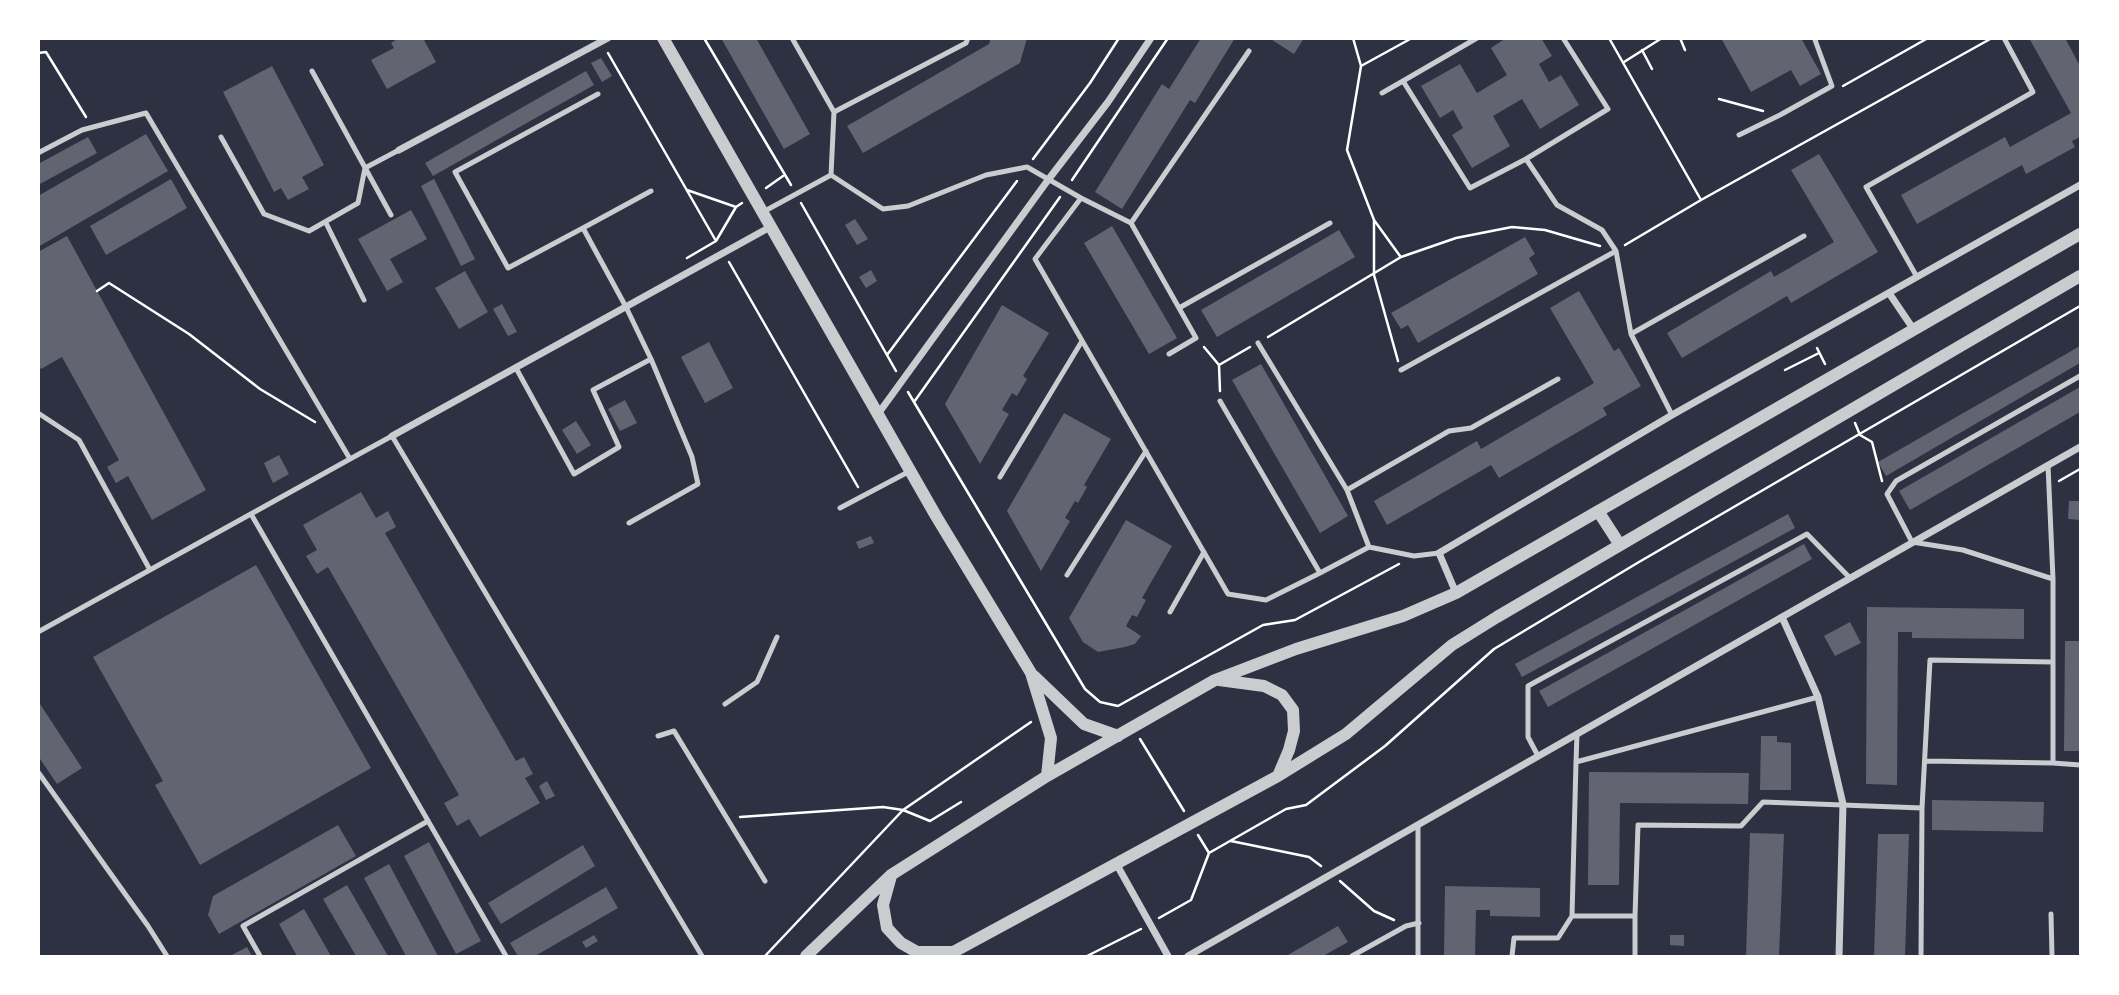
<!DOCTYPE html>
<style>
body{margin:0}
#map{position:relative;width:2119px;height:995px;overflow:hidden;background:#2d3142;font-family:Manrope,sans-serif}
canvas{display:block}
.frame{position:absolute;inset:0;border:40px solid #fff;pointer-events:none}
</style>
<div id="map">
<canvas width="2119" height="995"></canvas>
<div class="frame"></div>
</div>
<script>
const c = document.querySelector('canvas').getContext('2d');
c.lineJoin = 'round';
function fillPath(path, color) { c.fillStyle = color; c.fill(path, 'evenodd'); }
const poly = rows => new Path2D(rows.map(r => 'M' + r).join(''));
function strokePath(path, color, width, dash) { c.strokeStyle = color; c.lineWidth = width; c.lineCap = dash ? 'butt' : 'round'; c.setLineDash(dash || []); c.stroke(path); }
fillPath(poly([
 [399,38,423,38,436,62,387,89,371,60,394,48,391,43],
 [721,38,756,38,810,134,784,149],
 [991,38,1027,38,1020,63,863,153,847,126,989,44],
 [1201,38,1235,38,1195,103,1190,100,1122,209,1095,192,1162,84,1169,89],
 [1269,38,1304,38,1294,54],
 [1506,38,1541,38,1552,56,1539,64,1549,82,1561,75,1579,105,1540,129,1522,99,1493,116,1510,146,1472,168,1452,135,1463,128,1453,110,1440,118,1421,86,1460,64,1477,93,1507,75,1491,48],
 [1721,38,1801,38,1821,74,1800,86,1791,70,1751,92],
 [2029,38,2065,38,2080,66,2080,137,2072,141,2075,147,2026,174,2022,165,1917,224,1901,195,2005,137,2010,147,2071,113],
 [601,58,612,76,602,82,591,63],
 [272,66,324,165,302,177,309,189,288,200,281,188,274,192,223,92],
 [586,71,594,85,433,176,425,163],
 [146,134,168,171,38,247,38,196],
 [88,137,97,153,38,185,38,164],
 [1819,154,1878,252,1791,303,1787,296,1682,358,1667,333,1771,271,1774,277,1834,242,1791,170],
 [171,179,187,208,106,255,90,226],
 [434,179,475,259,461,266,421,186],
 [411,210,427,239,390,259,403,282,387,291,358,239],
 [855,219,868,239,857,245,845,225],
 [1112,226,1177,338,1149,354,1084,243],
 [1339,230,1355,257,1217,337,1201,310],
 [67,236,206,490,152,520,128,476,116,483,107,467,119,460,62,357,41,369,38,364,38,252],
 [1525,237,1535,254,1529,258,1538,274,1418,343,1408,325,1401,329,1391,313],
 [871,270,877,281,866,288,859,277],
 [465,271,488,312,459,329,435,288],
 [1579,291,1614,351,1619,348,1641,386,1603,408,1607,415,1499,478,1491,465,1387,525,1374,501,1477,441,1481,449,1594,383,1550,308],
 [502,304,517,332,508,336,493,309],
 [1002,305,1049,333,1023,376,1027,379,1017,396,1012,393,1002,410,1009,414,980,464,945,404],
 [709,342,733,388,705,403,681,357],
 [2080,346,2080,363,1886,476,1878,462],
 [1261,364,1348,516,1320,533,1232,380],
 [2080,387,2080,412,1910,510,1899,491],
 [625,400,637,423,620,431,608,409],
 [1064,413,1111,439,1084,485,1087,487,1078,503,1075,501,1065,518,1070,521,1041,571,1007,511],
 [576,421,591,445,577,454,562,430],
 [279,455,289,474,273,483,264,463],
 [361,492,376,518,388,511,396,527,385,533,516,761,524,757,533,774,525,778,540,803,480,837,469,819,457,826,444,803,459,795,328,567,317,574,306,556,317,550,303,525],
 [2069,501,2080,501,2080,520,2068,519],
 [1788,514,1795,528,1522,677,1515,664],
 [1126,520,1172,546,1142,598,1146,600,1137,617,1132,615,1126,626,1141,636,1135,644,1125,647,1098,652,1083,642,1069,618],
 [871,536,874,543,859,549,856,542],
 [1804,544,1812,559,1548,707,1539,691],
 [256,565,371,768,200,865,155,785,163,781,93,657],
 [1867,607,2024,609,2024,639,1912,638,1912,632,1898,632,1897,785,1866,784],
 [1850,622,1861,643,1835,656,1824,636],
 [2065,641,2080,641,2080,751,2064,751],
 [38,701,82,768,57,784,38,756],
 [1761,736,1777,736,1777,742,1791,743,1791,790,1760,790],
 [1589,772,1749,773,1748,804,1620,803,1619,885,1588,885],
 [547,781,555,796,546,800,539,786],
 [1932,800,2044,802,2043,832,1932,830],
 [338,825,356,856,219,934,208,915,213,896],
 [1750,833,1784,834,1779,956,1746,956],
 [1878,834,1909,834,1905,956,1874,956],
 [429,842,481,941,456,954,404,856],
 [583,845,595,866,501,924,488,903],
 [389,864,438,956,406,956,364,878],
 [347,885,388,956,356,956,323,899],
 [1445,886,1540,888,1540,917,1490,916,1490,910,1476,910,1475,956,1444,956],
 [606,887,618,908,535,956,518,956,510,943],
 [304,909,331,956,297,956,279,924],
 [1338,926,1348,942,1323,956,1286,956],
 [594,935,598,941,586,948,582,942],
 [1670,935,1684,935,1684,946,1670,945],
 [247,947,252,956,230,956]
]), '#626471');
strokePath(poly([
 [704,38,791,185],
 [1353,38,1361,66],
 [1609,38,1701,200,1992,38],
 [1680,38,1685,50],
 [1642,50,1652,69],
 [38,53,46,52,86,117],
 [608,53,716,241],
 [1624,62,1662,38],
 [1843,86,1928,38],
 [1719,99,1763,111],
 [1033,159,1090,83,1119,38],
 [1072,180,1168,38],
 [766,188,783,176],
 [687,190,736,207],
 [801,203,896,371],
 [1374,220,1374,275,1398,361],
 [1625,245,1701,200],
 [1400,256,1374,220,1347,150,1361,66,1412,38],
 [687,258,716,241,736,207,742,203],
 [729,262,858,487],
 [97,291,109,283,189,334,260,389,315,422],
 [1268,337,1401,257,1456,238,1512,227,1545,230,1600,246],
 [1204,347,1219,365,1220,391],
 [1817,348,1825,364],
 [887,355,1017,181],
 [1219,365,1250,347],
 [1785,370,1819,353],
 [908,392,1085,689,1100,702,1118,706,1263,625,1295,620,1399,564],
 [914,402,1060,197],
 [1855,423,1860,435,1872,442,1882,481],
 [2059,481,2080,469],
 [1140,739,1184,811],
 [740,817,883,807,903,810,930,821,961,802],
 [1198,835,1209,853],
 [1231,841,1309,857,1321,866],
 [1340,881,1374,911,1394,920],
 [1159,918,1191,900,1209,853,1286,809,1306,805,1385,746,1494,649,1639,562,2080,306],
 [765,956,903,810,1031,722],
 [1087,956,1141,929]
]), '#fff', 2.5);
strokePath(poly([
 [792,38,834,112,831,175],
 [312,71,391,215],
 [1403,81,1477,38],
 [1382,93,1403,81,1470,188,1526,159,1557,205,1602,230,1616,251,1631,334,1672,415],
 [598,94,455,172,508,268,583,228,626,307,651,359,692,457,698,484,629,523],
 [834,112,966,43,968,38],
 [1739,135,1780,115,1832,86,1815,40,1817,38],
 [221,137,264,214,309,231,358,203,365,168,399,150],
 [38,153,82,130,146,113,350,459,392,436,702,956],
 [1526,159,1608,109,1563,38],
 [831,175,883,209,908,206,986,175,1027,167,1081,198,1131,223,1249,51],
 [1081,198,1035,259,1228,594,1266,600,1320,573],
 [763,212,831,175],
 [326,223,364,300],
 [1131,223,1179,308,1330,223],
 [583,228,651,191],
 [1917,277,1866,187,2033,92,2004,38],
 [1631,334,1804,236],
 [1258,343,1347,490,1369,547,1414,556,1439,553],
 [1169,354,1196,338,1179,308],
 [516,368,574,474,619,447,593,390,651,359],
 [1401,370,1616,251],
 [2080,376,1896,481,1887,494,1912,542,1963,550,2053,579,2053,763,2080,765],
 [1220,401,1320,573,1369,547],
 [38,413,79,440,150,570],
 [2048,465,2053,579],
 [1000,477,1082,341],
 [1347,490,1449,431,1471,428,1558,379],
 [840,508,910,471],
 [251,514,506,956],
 [1067,575,1146,451],
 [1170,612,1204,552],
 [38,632,350,459],
 [725,704,757,682,777,637],
 [658,736,674,731,765,881],
 [1538,756,1528,737,1528,686,1807,534,1850,578],
 [1926,761,2053,763],
 [1576,762,1577,734],
 [38,772,148,926,167,956],
 [1922,808,1930,660,2053,662],
 [1418,825,1418,956],
 [2051,914,2052,956],
 [1572,916,1576,762,1818,697],
 [260,956,243,926,428,821],
 [1352,956,1406,926,1419,923],
 [1512,956,1514,938,1558,938,1572,916,1635,916,1638,825,1741,826,1763,802,1922,808,1921,956],
 [1635,956,1635,916]
]), '#caccd0', 5);
strokePath(poly([
 [399,150,608,38],
 [1889,293,1914,330],
 [878,414,1048,180,1108,102,1151,38],
 [392,436,772,226],
 [1456,593,1439,553,1672,415,2080,185],
 [1782,617,1818,697,1843,804,1839,956],
 [1117,865,1168,956],
 [1188,956,2080,447]
]), '#caccd0', 7);
strokePath(poly([
 [663,38,936,516,1031,673,1051,738,1047,776],
 [1598,511,1620,545],
 [1034,676,1084,724,1118,736],
 [1219,680,1264,686,1282,695,1293,710,1294,731,1289,750,1278,776],
 [891,876,883,905,887,928,901,943,917,952,953,952],
 [806,956,891,875,1047,776,1215,680,1296,649,1403,616,1456,593,2080,234],
 [946,956,1278,776,1346,734,1452,645,1497,617,2080,276]
]), '#caccd0', 12);
</script>
